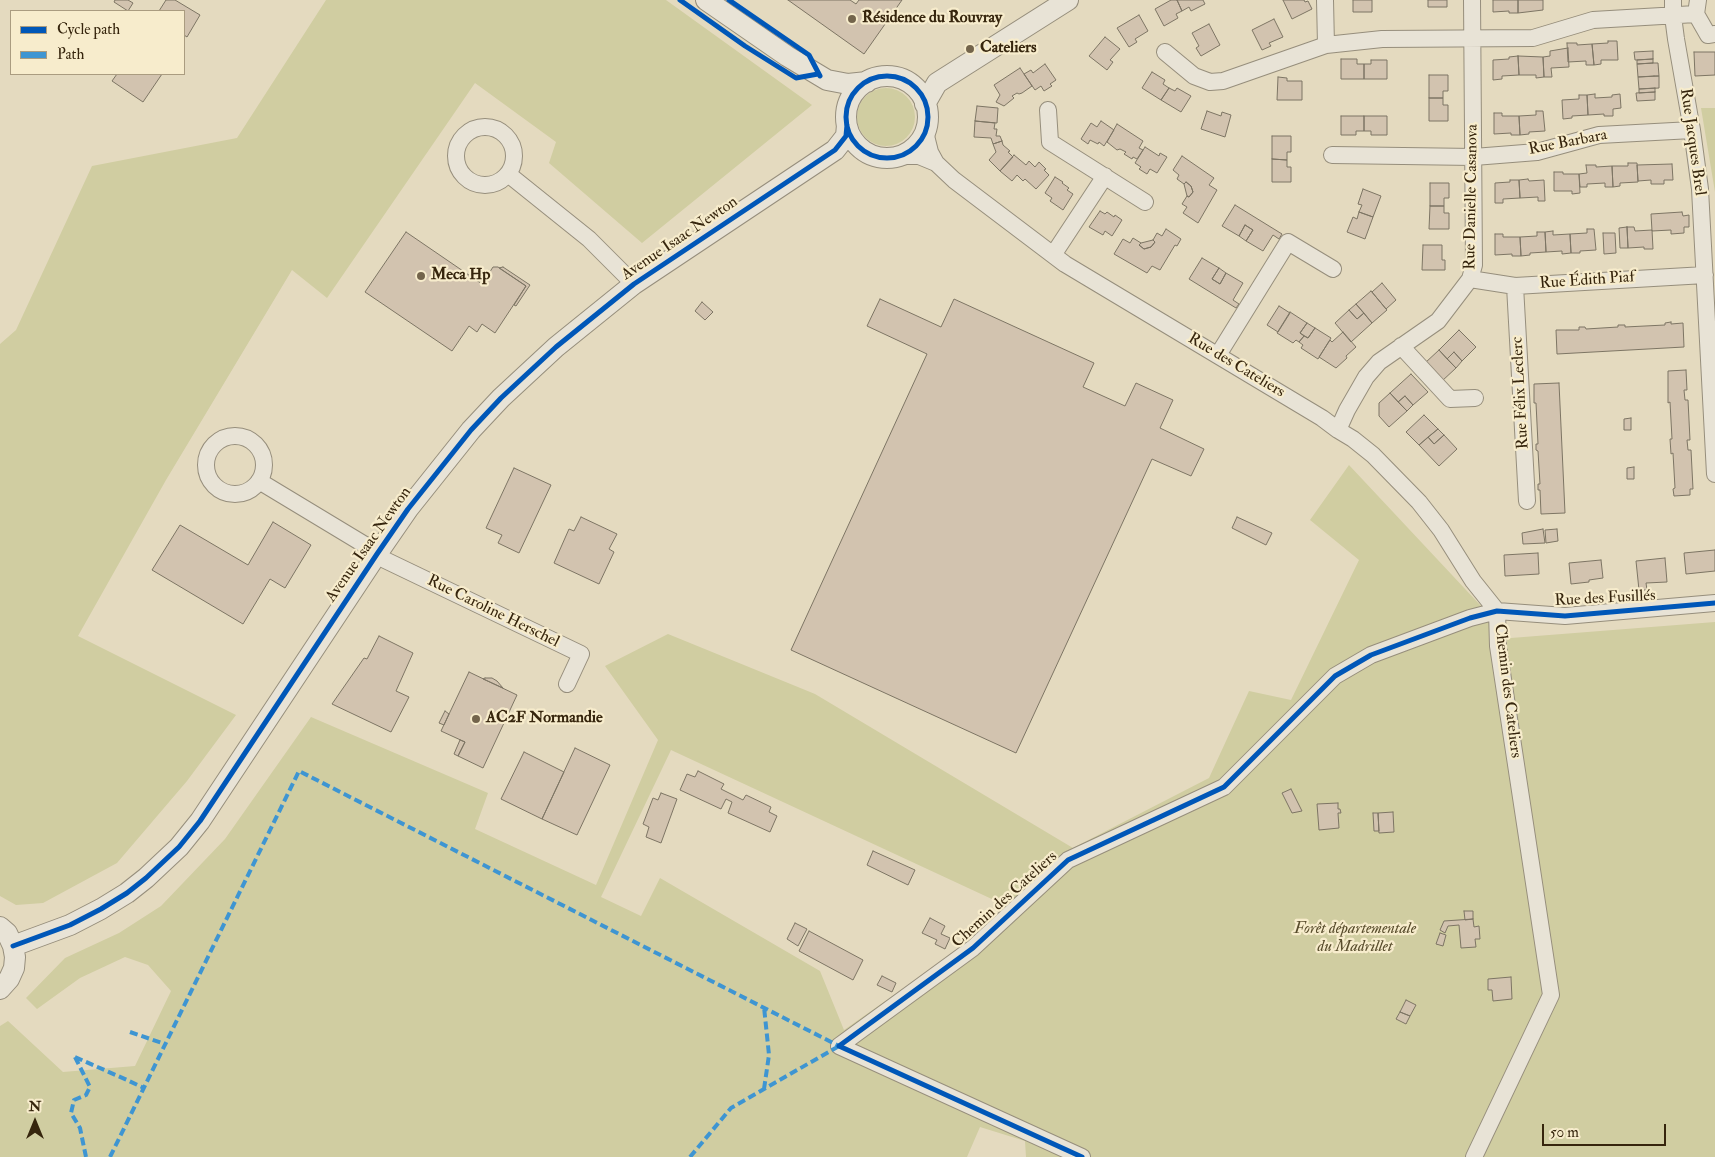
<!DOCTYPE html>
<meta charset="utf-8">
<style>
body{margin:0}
#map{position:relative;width:1715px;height:1157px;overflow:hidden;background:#e4dabf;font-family:"IM FELL Double Pica",serif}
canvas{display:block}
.legend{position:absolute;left:10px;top:10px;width:175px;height:65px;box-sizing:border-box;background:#f7eccc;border:1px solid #aa9c80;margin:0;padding:6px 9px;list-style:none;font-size:15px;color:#36250d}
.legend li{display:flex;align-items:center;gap:10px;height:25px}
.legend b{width:25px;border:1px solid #aa9c80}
.north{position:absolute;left:10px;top:1097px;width:50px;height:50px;-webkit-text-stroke:4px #f7eccc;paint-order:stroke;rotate:0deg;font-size:14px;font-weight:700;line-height:20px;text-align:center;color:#36250d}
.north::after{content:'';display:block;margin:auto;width:18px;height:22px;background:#36250d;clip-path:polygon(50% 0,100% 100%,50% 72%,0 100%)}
.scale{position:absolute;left:1542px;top:1124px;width:124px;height:22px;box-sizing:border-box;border:2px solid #36250d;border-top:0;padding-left:6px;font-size:15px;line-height:18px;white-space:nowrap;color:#36250d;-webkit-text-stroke:4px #f7eccc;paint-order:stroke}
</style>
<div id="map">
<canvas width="1715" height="1157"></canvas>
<ul class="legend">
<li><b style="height:6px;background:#0057b8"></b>Cycle path</li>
<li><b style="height:6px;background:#3e95d2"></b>Path</li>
</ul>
<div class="north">N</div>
<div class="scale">50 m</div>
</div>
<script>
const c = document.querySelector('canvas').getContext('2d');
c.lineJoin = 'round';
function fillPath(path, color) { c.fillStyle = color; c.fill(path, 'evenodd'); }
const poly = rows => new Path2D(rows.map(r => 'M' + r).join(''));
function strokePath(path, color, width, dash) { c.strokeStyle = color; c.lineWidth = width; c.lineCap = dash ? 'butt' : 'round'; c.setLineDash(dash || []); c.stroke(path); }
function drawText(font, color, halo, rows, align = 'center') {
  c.font = font + ' "IM FELL Double Pica",serif'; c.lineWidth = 4.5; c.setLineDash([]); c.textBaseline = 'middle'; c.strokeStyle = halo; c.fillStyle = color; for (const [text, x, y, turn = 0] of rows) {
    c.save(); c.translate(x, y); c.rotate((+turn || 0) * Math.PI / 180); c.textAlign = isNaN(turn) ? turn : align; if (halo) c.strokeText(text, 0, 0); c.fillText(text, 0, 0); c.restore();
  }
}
fillPath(poly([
 [326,0,666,0,812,105,642,243,549,163,556,142,475,83,327,298,292,270,166,480,78,636,236,715,187,781,117,863,43,903,16,905,0,896,0,344,16,330,92,166,237,138],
 '857 117a29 29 0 1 1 58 0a29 29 0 1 1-58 0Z',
 [1701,108,1715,108,1715,203,1715,192],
 [1349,465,1511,638,1715,622,1715,1157,1026,1157,1025,1141,980,1127,967,1157,0,1157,0,1026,8,1021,63,1072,135,1066,171,991,148,965,125,957,80,978,37,1009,26,998,65,958,119,933,161,906,225,839,311,717,488,793,475,829,596,885,658,740,605,666,668,634,815,694,1073,848,1209,778,1249,691,1291,700,1359,560,1310,520],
 [671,750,1009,907,968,943,844,1030,820,971,660,878,641,916,601,897]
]), '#d0cda1');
const building = poly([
 [115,0,128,0,133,3,128,11,114,2,115,0],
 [166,0,175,0,200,15,187,37,184,35,184,11,159,11,166,0],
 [788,0,850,0,856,4,859,0,902,0,864,54,788,0],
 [1171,0,1177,0,1182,11,1176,14,1178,18,1164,26,1155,9,1171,0],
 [1177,0,1203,0,1205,4,1191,11,1189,7,1182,11,1177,0],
 [1283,0,1304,0,1305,2,1308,1,1312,9,1292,19,1283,0],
 [1353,0,1372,0,1372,12,1353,12,1353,0],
 [1428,0,1447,0,1447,7,1428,7,1428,0],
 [1493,0,1518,0,1518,13,1509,13,1509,11,1493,12,1493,0],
 [1518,0,1543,0,1543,10,1518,13,1518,0],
 [1139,15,1148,31,1135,39,1137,42,1129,47,1117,28,1139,15],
 [1274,19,1283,37,1269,43,1271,46,1262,50,1252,30,1274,19],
 [1209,24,1220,45,1201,56,1196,48,1199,46,1192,33,1209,24],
 [1105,37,1120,49,1110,60,1113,62,1107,70,1089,56,1105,37],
 [1608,41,1617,41,1618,60,1601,60,1601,64,1594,65,1592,44,1608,43,1608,41],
 [1567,43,1577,43,1577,45,1592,44,1594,65,1586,65,1586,61,1568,62,1567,43],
 [1568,48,1569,67,1551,68,1552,77,1544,77,1543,57,1550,56,1550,51,1568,48],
 [1653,51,1653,59,1635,60,1634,52,1653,51],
 [1694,52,1715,52,1715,75,1695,76,1694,52],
 [1518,56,1519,75,1502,76,1502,79,1493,80,1493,60,1509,59,1509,57,1518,56],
 [1518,56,1543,57,1544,77,1536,78,1536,75,1519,75,1518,56],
 [1341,59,1357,59,1357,64,1364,64,1364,79,1341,79,1341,59],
 [1653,59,1653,63,1637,64,1637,60,1653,59],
 [1371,60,1387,60,1387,79,1364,79,1364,64,1371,64,1371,60],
 [1653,63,1658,63,1659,76,1638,77,1637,64,1653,63],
 [1045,64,1056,80,1050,84,1052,86,1044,91,1041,86,1035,90,1024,74,1031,70,1033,73,1045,64],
 [1020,68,1032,86,1022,93,1019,94,1017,93,1012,96,1014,98,1004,106,996,102,1000,95,994,85,1020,68],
 [1152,72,1165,80,1163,84,1169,88,1161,100,1142,88,1152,72],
 [117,74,162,74,143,102,112,81,117,74],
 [1429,75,1448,75,1448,91,1443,91,1443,98,1429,98,1429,75],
 [1654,76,1659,76,1659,88,1639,89,1638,77,1654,76],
 [1278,77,1287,78,1287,81,1302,81,1302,100,1277,100,1278,77],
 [1169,88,1175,91,1177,88,1191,96,1181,112,1161,100,1169,88],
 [1655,88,1655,92,1639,93,1639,89,1655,88],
 [1655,92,1655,100,1637,101,1636,93,1655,92],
 [1595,94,1595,98,1612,97,1612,95,1620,94,1621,108,1613,109,1613,116,1604,116,1604,114,1588,115,1587,95,1595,94],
 [1579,95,1587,95,1588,115,1572,116,1572,118,1563,119,1562,100,1579,99,1579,95],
 [1429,98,1443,98,1443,105,1448,105,1448,121,1429,121,1429,98],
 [977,106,998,108,997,123,975,121,977,106],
 [1207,111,1221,116,1222,112,1231,115,1225,137,1201,129,1207,111],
 [1536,111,1543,111,1545,131,1529,132,1529,134,1520,135,1519,116,1536,115,1536,111],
 [1494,113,1502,113,1502,116,1519,116,1520,135,1511,135,1511,133,1494,134,1494,113],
 [1341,116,1364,116,1364,131,1356,131,1356,135,1341,135,1341,116],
 [1364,116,1387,116,1387,135,1371,135,1371,131,1364,131,1364,116],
 [975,121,995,123,994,129,997,129,996,136,1000,136,1002,141,993,144,991,138,974,137,975,121],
 [1101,121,1114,130,1104,146,1099,142,1098,144,1090,140,1088,144,1081,139,1091,123,1097,127,1101,121],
 [1117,124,1143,141,1139,148,1143,150,1137,159,1133,157,1132,159,1124,154,1126,152,1120,149,1117,150,1107,142,1117,124],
 [1272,136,1291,136,1291,152,1287,152,1287,160,1272,159,1272,136],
 [1002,141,1003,145,1010,151,1008,152,1013,157,1000,171,989,160,996,152,993,144,1002,141],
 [1145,147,1159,156,1160,153,1167,157,1157,173,1150,169,1147,174,1139,169,1141,167,1135,163,1145,147],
 [1014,155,1026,165,1029,161,1035,167,1039,162,1046,169,1044,170,1049,175,1036,189,1025,179,1023,181,1017,175,1012,181,1000,171,1014,155],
 [1182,156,1214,178,1209,185,1217,190,1198,223,1183,213,1187,207,1182,204,1187,196,1189,197,1193,192,1191,186,1186,182,1184,184,1177,179,1179,175,1173,170,1182,156],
 [1272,159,1287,160,1287,167,1291,167,1291,182,1272,182,1272,159],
 [1628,163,1637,163,1638,182,1620,183,1620,186,1613,187,1612,166,1628,166,1628,163],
 [1672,164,1673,180,1664,180,1664,184,1651,184,1651,180,1638,181,1637,165,1672,164],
 [1586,165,1596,165,1596,167,1612,166,1613,187,1605,187,1605,183,1587,184,1587,187,1580,187,1579,174,1587,173,1586,165],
 [1554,172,1563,172,1563,174,1579,174,1580,193,1572,194,1572,191,1554,191,1554,172],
 [1055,177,1063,182,1062,183,1069,188,1067,190,1073,194,1063,210,1050,201,1052,198,1045,193,1055,177],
 [1528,179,1529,181,1544,180,1545,201,1538,201,1538,197,1520,198,1519,180,1528,179],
 [1510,180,1519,180,1520,198,1503,199,1503,203,1495,203,1495,183,1510,182,1510,180],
 [1186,182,1191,186,1193,192,1189,197,1187,196,1184,184,1186,182],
 [1430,183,1449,183,1449,198,1444,198,1444,206,1430,206,1430,183],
 [1363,189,1381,196,1373,217,1359,212,1362,205,1358,204,1363,189],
 [1235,205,1282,234,1279,239,1273,235,1263,251,1246,241,1253,230,1245,225,1239,236,1222,226,1235,205],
 [1430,206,1444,206,1444,213,1449,213,1449,229,1429,229,1430,206],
 [1100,211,1105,214,1107,212,1114,217,1115,215,1122,220,1112,236,1105,231,1103,235,1089,227,1100,211],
 [1359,212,1373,217,1365,239,1347,232,1353,217,1357,219,1359,212],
 [1682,212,1683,216,1689,215,1689,227,1684,227,1684,233,1671,234,1671,230,1652,231,1651,214,1682,212],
 [1245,225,1253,230,1246,241,1239,236,1245,225],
 [1627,227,1628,248,1620,248,1619,228,1627,227],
 [1627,227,1634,227,1635,231,1652,230,1653,249,1644,249,1644,247,1628,248,1627,227],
 [1166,229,1181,239,1177,246,1175,245,1160,270,1152,266,1147,273,1114,254,1123,239,1130,243,1133,238,1141,243,1139,245,1144,249,1151,247,1155,242,1153,240,1157,233,1162,236,1166,229],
 [1587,229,1594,229,1596,250,1580,251,1580,253,1571,253,1570,234,1587,233,1587,229],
 [1553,231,1553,235,1570,234,1571,253,1562,254,1562,251,1546,252,1545,232,1553,231],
 [406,232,482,284,493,267,498,267,526,286,495,333,482,324,477,332,469,326,452,351,365,292,406,232],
 [1537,232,1545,232,1546,252,1530,253,1530,255,1521,256,1520,237,1537,236,1537,232],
 [1603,233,1615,233,1616,253,1604,254,1603,233],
 [1495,234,1503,234,1503,237,1520,237,1521,256,1512,256,1512,254,1495,255,1495,234],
 [1153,240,1155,242,1151,247,1144,249,1139,245,1141,243,1153,240],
 [1423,245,1442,245,1442,260,1445,260,1445,270,1422,270,1423,245],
 [1202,258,1219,268,1212,279,1220,284,1226,273,1243,283,1233,300,1239,304,1236,308,1189,279,1202,258],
 [503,267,530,285,516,306,514,305,526,286,499,268,503,267],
 [1219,268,1226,273,1220,284,1212,279,1219,268],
 [486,273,488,275,482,284,474,278,477,275,486,273],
 [1382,283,1396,300,1386,309,1372,292,1382,283],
 [1371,291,1387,310,1372,323,1356,304,1371,291],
 [880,299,941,327,954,299,1094,363,1083,387,1125,406,1136,383,1173,400,1160,428,1204,449,1191,476,1152,459,1016,753,791,650,927,354,867,326,880,299],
 [702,302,713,312,705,320,695,311,702,302],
 [1356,304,1364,313,1357,319,1349,310,1356,304],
 [1279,306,1290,313,1278,332,1267,325,1279,306],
 [1349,310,1357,319,1364,313,1372,323,1351,342,1335,323,1349,310],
 [1290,312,1307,323,1300,333,1304,336,1299,342,1296,340,1293,343,1277,333,1290,312],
 [1671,322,1671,324,1683,323,1684,347,1557,354,1556,330,1579,330,1579,327,1585,327,1586,329,1618,327,1618,325,1625,325,1625,327,1665,325,1665,323,1671,322],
 [1307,323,1315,328,1308,338,1300,333,1307,323],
 [1315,328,1331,338,1318,359,1301,348,1303,345,1299,342,1304,336,1308,338,1315,328],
 [1459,330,1476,347,1462,361,1454,352,1447,359,1439,350,1459,330],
 [1343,332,1356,347,1346,356,1347,358,1336,368,1319,357,1330,340,1332,342,1343,332],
 [1439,350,1456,368,1442,381,1425,363,1439,350],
 [1454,352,1462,361,1456,368,1447,359,1454,352],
 [1686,370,1687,390,1684,390,1685,400,1688,400,1690,440,1687,440,1688,450,1691,450,1693,489,1690,489,1690,495,1674,496,1673,489,1675,488,1673,453,1671,454,1670,439,1672,439,1670,402,1668,403,1668,371,1686,370],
 [1411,374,1428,392,1413,405,1405,396,1398,402,1390,393,1411,374],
 [1559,383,1565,513,1541,514,1540,490,1538,490,1538,484,1540,484,1538,451,1536,450,1536,444,1538,444,1536,403,1534,403,1534,384,1559,383],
 [1390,393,1407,411,1389,427,1379,416,1379,403,1390,393],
 [1405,396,1413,405,1407,411,1398,402,1405,396],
 [1424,415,1438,429,1419,445,1406,432,1424,415],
 [1631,418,1631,430,1624,430,1624,419,1631,418],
 [1438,429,1444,435,1434,444,1428,437,1438,429],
 [1444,435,1457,449,1439,466,1419,445,1428,437,1434,444,1444,435],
 [1634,467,1634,479,1627,479,1627,468,1634,467],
 [514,468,551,485,519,553,498,543,502,535,486,528,514,468],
 [581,517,617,534,609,549,614,552,599,584,554,563,569,529,574,531,581,517],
 [1237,517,1272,533,1266,545,1232,528,1237,517],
 [273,522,311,545,285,588,270,579,243,624,152,570,180,525,248,565,273,522],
 [1543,529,1545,543,1523,544,1522,533,1543,529],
 [1557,529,1558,541,1546,543,1545,530,1557,529],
 [1715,550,1715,571,1686,574,1684,553,1715,550],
 [1538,553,1539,574,1505,576,1504,555,1538,553],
 [1665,558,1667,582,1646,583,1647,590,1639,590,1636,561,1665,558],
 [1601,560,1603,578,1589,580,1589,582,1571,584,1569,563,1601,560],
 [379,636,413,653,396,691,409,697,391,732,332,704,364,658,367,659,379,636],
 [469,672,517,695,483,768,458,756,465,742,441,731,469,672],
 [485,678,492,678,497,681,503,688,483,679,485,678],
 [445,711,449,714,444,725,439,723,445,711],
 [460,740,465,742,458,756,454,754,460,740],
 [575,748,610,765,577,835,542,819,575,748],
 [524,752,564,772,542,819,501,799,524,752],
 [698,771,724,784,721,789,743,800,746,795,771,807,769,812,777,816,770,832,728,813,732,802,726,799,721,809,680,790,687,774,695,777,698,771],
 [1291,789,1302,811,1292,813,1282,793,1291,789],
 [661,793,677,799,661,843,646,837,649,827,643,824,653,798,658,800,661,793],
 [1338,803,1338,809,1340,809,1341,813,1338,813,1339,828,1319,830,1317,804,1338,803],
 [1393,812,1394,832,1379,833,1378,813,1393,812],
 [1373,813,1378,813,1379,831,1374,831,1373,813],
 [873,851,915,870,908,885,867,865,873,851],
 [1464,911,1473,911,1473,919,1465,920,1464,911],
 [930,918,945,926,941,934,950,938,945,949,935,944,937,940,922,933,930,918],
 [1473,919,1474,927,1479,926,1480,939,1475,939,1476,947,1461,948,1459,925,1448,926,1445,933,1440,930,1444,921,1473,919],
 [795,923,807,929,798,946,787,939,795,923],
 [809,931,863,960,853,980,799,951,809,931],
 [1440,933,1446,935,1443,946,1436,944,1440,933],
 [882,976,896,983,892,992,877,985,882,976],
 [1511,977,1512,999,1493,1001,1492,990,1488,990,1488,979,1511,977],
 [1406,1000,1416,1005,1410,1016,1400,1012,1406,1000],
 [1400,1012,1410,1016,1406,1024,1396,1019,1400,1012]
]);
fillPath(building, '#d2c3af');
strokePath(building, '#7d7564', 1);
const minor = poly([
 [1325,0,1326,45],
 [1673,0,1673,16,1676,39,1692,130,1700,189,1715,474],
 [1698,0,1696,14,1708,35,1715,34],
 [1165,52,1194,76,1210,82,1223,81,1326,45,1382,39,1533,38,1593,20,1696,14],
 [1048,110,1050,142,1145,202],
 '456 156a29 29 0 1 1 58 0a29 29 0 1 1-58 0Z',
 [925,132,930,152,936,163,954,180,1065,264,1322,418,1338,430,1353,439,1373,455,1419,502,1441,530,1473,581,1497,611],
 [1332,155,1474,157,1537,152,1599,135,1692,130],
 [897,156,919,156,936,163],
 [508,174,589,239,634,284],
 [1053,255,1105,176],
 [1470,279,1515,286,1705,275],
 [1515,286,1527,501],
 [1401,346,1450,399,1475,398],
 [1218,355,1288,242,1333,269],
 [1338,430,1347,410,1366,377,1379,362,1438,321,1470,279,1474,265,1472,0],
 '206 465a29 29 0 1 1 58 0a29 29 0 1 1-58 0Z',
 [259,481,370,548,385,560,581,654,567,684],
 [1082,1157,839,1046,973,948,1068,860,1224,787,1335,676,1371,655,1470,618,1497,611,1565,616,1715,603],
 [1474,1157,1551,995,1498,646,1497,611]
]);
const tertiary = poly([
 [706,0,787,56,827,80,848,84,867,82],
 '846 117a41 41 0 1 1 82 0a41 41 0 1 1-82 0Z',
 [925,104,937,83,1068,0],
 [0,927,7,933,13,946,15,957,14,968,9,979,0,989],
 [13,946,70,925,101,909,127,893,146,878,179,847,200,821,377,554,408,509,471,430,501,398,556,347,634,284,835,150,846,136,847,125]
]);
strokePath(minor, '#968e7c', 18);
strokePath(tertiary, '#968e7c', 22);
strokePath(minor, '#e8e3d6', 16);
strokePath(tertiary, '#e8e3d6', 20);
strokePath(poly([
 [130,1032,165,1044],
 [75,1057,90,1087,86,1095,74,1100,71,1113,80,1128,86,1157],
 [75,1057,127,1080,144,1088],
 [764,1089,769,1055,764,1007],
 [110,1157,299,771,839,1046],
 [690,1157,731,1108,839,1046]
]), '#3e95d2', 4, [8, 4]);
strokePath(poly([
 [680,0,745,46,796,78,818,74],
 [729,0,809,55,820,76],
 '846 117a41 41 0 1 1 82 0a41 41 0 1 1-82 0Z',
 [13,946,70,925,101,909,127,893,146,878,179,847,200,821,377,554,408,509,471,430,501,398,556,347,634,284,835,150,846,136,847,125],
 [1082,1157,839,1046,973,948,1068,860,1224,787,1335,676,1371,655,1470,618,1497,611,1565,616,1715,603]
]), '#0057b8', 5);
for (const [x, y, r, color] of [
 [852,19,5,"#73644b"],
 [970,49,5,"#73644b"],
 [421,276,5,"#73644b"],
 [476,719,5,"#73644b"]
]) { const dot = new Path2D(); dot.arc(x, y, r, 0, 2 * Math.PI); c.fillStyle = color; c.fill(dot); strokePath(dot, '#f7eccc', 2); }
drawText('bold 16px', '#36250d', '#f7eccc', [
 ["Résidence du Rouvray",862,19],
 ["Cateliers",980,49],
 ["Meca Hp",431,276],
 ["AC2F Normandie",486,719]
], 'left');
drawText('16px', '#36250d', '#f7eccc', [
 ["Rue Jacques Brel",1692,142,82],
 ["Rue Barbara",1568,143,-11],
 ["Rue Danielle Casanova",1472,197,-89],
 ["Avenue Isaac Newton",680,239,-34],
 ["Rue Édith Piaf",1587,281,-4],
 ["Rue des Cateliers",1236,366,31],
 ["Rue Félix Leclerc",1521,393,-93],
 ["Avenue Isaac Newton",369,545,-55],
 ["Rue des Fusillés",1605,599,-3],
 ["Rue Caroline Herschel",493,612,26],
 ["Chemin des Cateliers",1507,691,83],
 ["Chemin des Cateliers",1005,900,-42]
]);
drawText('italic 16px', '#584c2c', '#f7eccc', [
 ["Forêt départementale",1355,930],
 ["du Madrillet",1355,948]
]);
</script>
